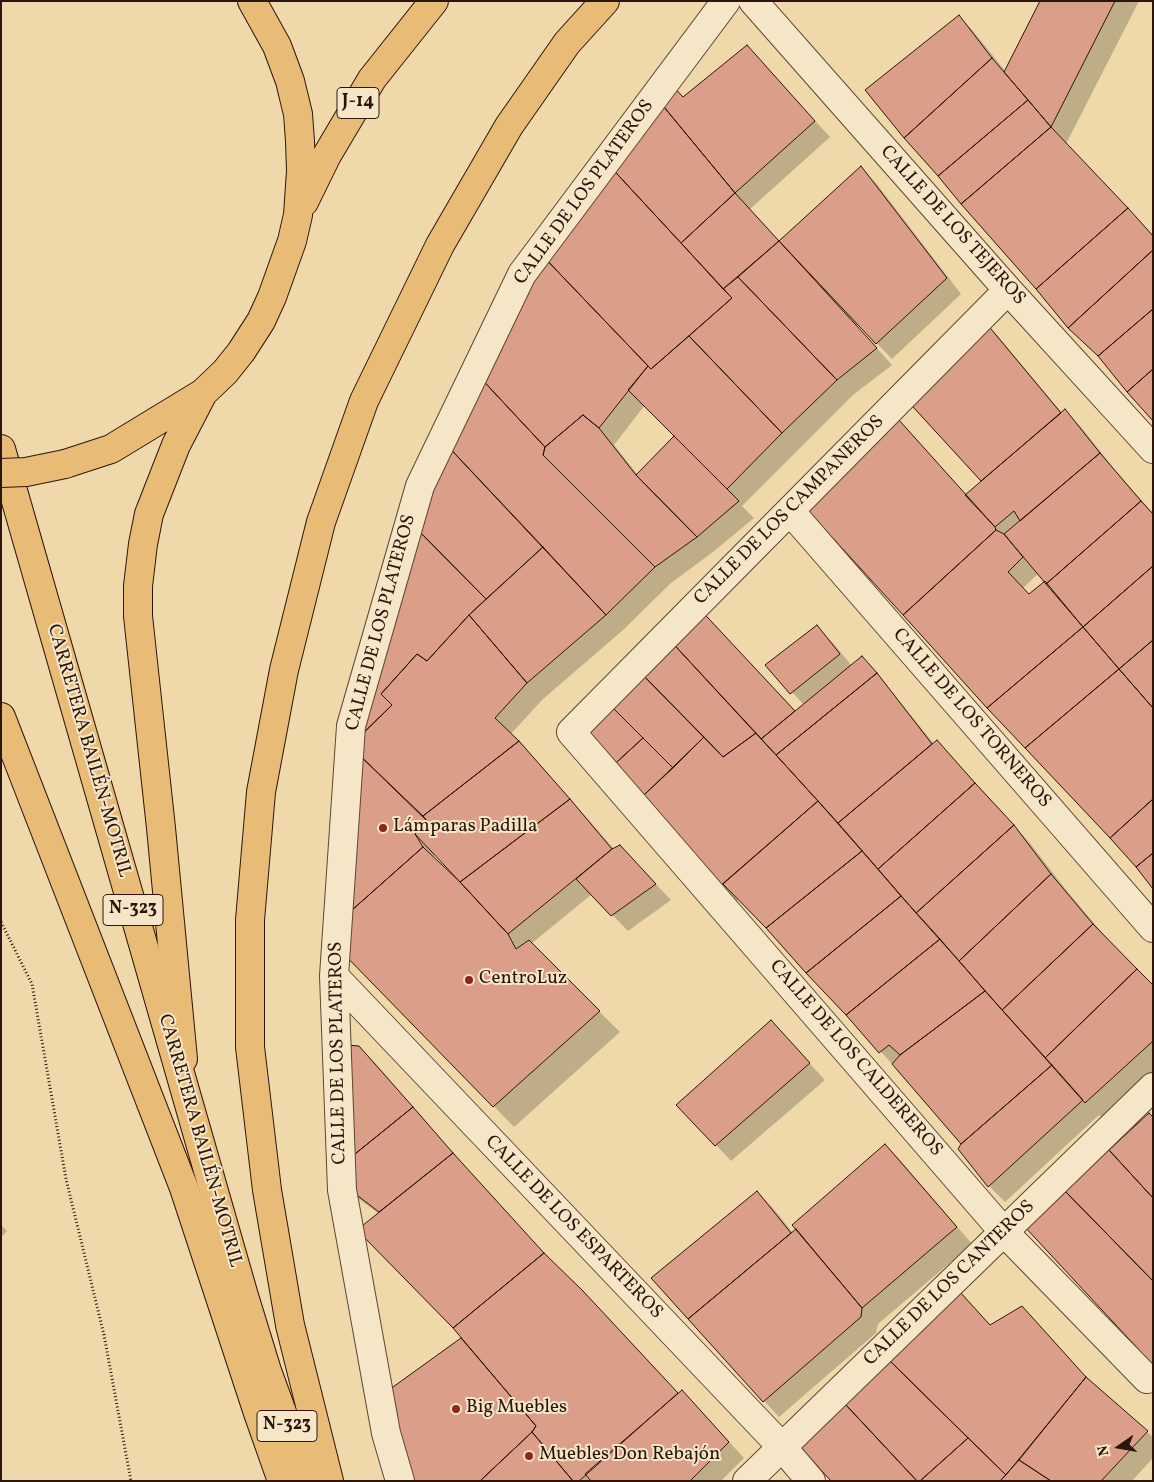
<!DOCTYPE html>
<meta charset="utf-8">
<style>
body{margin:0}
#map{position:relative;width:1154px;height:1482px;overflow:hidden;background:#efd9ab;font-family:Vollkorn,serif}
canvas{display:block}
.frame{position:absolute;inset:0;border:2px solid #2d150c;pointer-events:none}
.north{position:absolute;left:1094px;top:1422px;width:50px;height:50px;-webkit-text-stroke:4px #f5e6c8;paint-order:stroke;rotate:257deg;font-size:14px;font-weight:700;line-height:20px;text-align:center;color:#2d150c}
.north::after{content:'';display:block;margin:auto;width:18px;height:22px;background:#2d150c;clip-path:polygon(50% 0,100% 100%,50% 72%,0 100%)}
</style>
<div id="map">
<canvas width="1154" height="1482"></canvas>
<div class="frame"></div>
<div class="north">N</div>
</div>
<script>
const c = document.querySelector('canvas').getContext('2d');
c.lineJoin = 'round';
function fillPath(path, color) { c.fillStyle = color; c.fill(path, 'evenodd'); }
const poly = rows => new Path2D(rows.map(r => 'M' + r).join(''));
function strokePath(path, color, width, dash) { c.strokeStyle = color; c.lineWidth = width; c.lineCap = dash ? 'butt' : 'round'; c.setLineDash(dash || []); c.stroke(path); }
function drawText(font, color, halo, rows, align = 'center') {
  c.font = font + ' Vollkorn,serif'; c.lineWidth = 4; c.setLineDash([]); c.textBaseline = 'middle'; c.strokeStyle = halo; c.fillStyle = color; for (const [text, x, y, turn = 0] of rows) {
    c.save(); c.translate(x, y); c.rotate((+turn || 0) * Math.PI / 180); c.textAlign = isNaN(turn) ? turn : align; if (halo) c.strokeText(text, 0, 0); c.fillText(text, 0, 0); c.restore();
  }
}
fillPath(poly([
 [1041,1,1139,1,1066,144,1153,235,1153,419,959,16,974,32,1006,72],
 [747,47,830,137,750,209,780,242,861,168,876,183,961,294,892,359,858,324,857,326,892,365,853,395,742,506,754,518,713,552,671,583,622,631,543,699,510,735,535,759,614,849,636,863,671,900,628,931,592,894,531,944,620,1032,514,1127,337,945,353,726,523,274,684,99],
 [645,405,676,436,638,475,614,445],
 [432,851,465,887,437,863],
 [981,319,997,335,1062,413,1065,411,1081,427,1115,470,1153,513,1153,887,1110,837,890,412,966,495,982,481,905,396],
 [1039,573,1046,581,1029,596,1023,588],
 [712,623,795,712,804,705,767,665,817,627,833,643,852,666,862,658,877,673,934,744,937,741,952,757,1029,842,1067,891,1109,941,1153,986,1153,1071,1102,1118,1099,1115,1005,1202,989,1186,960,1148,963,1144,896,1068,739,899,736,901,635,803],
 [786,1038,825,1080,731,1161,716,1145],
 [359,1047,375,1063,468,1170,555,1266,599,1309,678,1394,697,1407,744,1458,721,1481,412,1481,469,1345,379,1214,359,1199,343,1182],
 [885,1145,901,1161,972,1244,878,1324,876,1333,779,1417,652,1278,757,1192,773,1208,793,1233],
 [1,1225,7,1231,1,1237],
 [1022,1307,1093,1385,1153,1437,1153,1458,1132,1481,833,1481,846,1406,889,1360,991,1326]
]), '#0003');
const building = poly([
 [1040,1,1115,1,1051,127,1004,72,1040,1],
 [959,15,992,58,904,138,865,90,959,15],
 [747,45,815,121,735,193,659,101,671,84,683,97,747,45],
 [992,58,1028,100,938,176,904,138,992,58],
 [1028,100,1051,127,961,204,938,176,1028,100],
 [659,101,735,193,681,243,606,162,659,101],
 [1051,127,1128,208,1036,289,961,204,1051,127],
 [606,162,732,298,651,369,539,252,606,162],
 [861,166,947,278,876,344,779,241,861,166],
 [735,193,779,241,723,289,681,243,735,193],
 [1128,208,1153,236,1153,250,1068,328,1036,289,1128,208],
 [779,241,877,348,837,380,738,277,779,241],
 [1153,250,1153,309,1098,356,1068,328,1153,250],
 [539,252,648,366,599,428,583,415,545,447,475,372,539,252],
 [738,277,837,380,782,433,689,336,732,298,723,289,738,277],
 [1153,309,1153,369,1127,392,1098,356,1153,309],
 [981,317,1061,413,981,481,903,396,981,317],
 [689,336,782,433,727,489,628,390,648,366,651,369,689,336],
 [1153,369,1153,421,1127,392,1153,369],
 [475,372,545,447,543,455,655,567,606,615,442,440,475,372],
 [1065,409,1100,453,1020,521,1014,511,995,527,965,495,1065,409],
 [890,410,995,527,996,530,903,615,799,501,890,410],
 [583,415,599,428,636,475,697,537,655,567,543,455,545,447,583,415],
 [674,436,739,501,697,537,636,475,674,436],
 [442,440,543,547,486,599,410,522,442,440],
 [1100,453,1141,501,1046,584,1004,534,1100,453],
 [1141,501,1153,514,1153,566,1083,627,1046,584,1141,501],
 [410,522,486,599,469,615,427,661,417,654,381,694,392,705,350,746,410,522],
 [996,530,1004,534,1023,557,1008,572,1029,594,1045,581,1083,627,987,708,903,615,996,530],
 [543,547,606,615,527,683,469,615,543,547],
 [1153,566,1153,640,1119,669,1083,627,1153,566],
 [696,605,795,711,761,739,666,636,696,605],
 [469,615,527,683,495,718,519,741,423,816,350,746,392,705,381,694,417,654,427,661,469,615],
 [817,625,840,654,790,694,765,665,817,625],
 [1083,627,1119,669,1025,748,987,708,1083,627],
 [666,636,756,733,723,757,635,667,666,636],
 [1153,640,1153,708,1119,669,1153,640],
 [862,656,877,673,776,755,761,739,862,656],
 [635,667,704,737,673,768,604,699,635,667],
 [1119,669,1153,708,1153,799,1110,838,1025,748,1119,669],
 [877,673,932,744,838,823,776,755,877,673],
 [613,708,643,738,606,772,576,737,613,708],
 [756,733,818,801,720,886,641,798,704,737,723,757,756,733],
 [643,738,673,768,634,804,606,772,643,738],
 [937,740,975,783,878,869,838,823,937,740],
 [519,741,570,799,460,882,415,834,428,822,423,816,519,741],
 [350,746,428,822,415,834,423,847,343,918,350,746],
 [975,783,1014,825,916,913,878,869,975,783],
 [570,799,612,849,508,934,460,882,570,799],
 [1153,799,1153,853,1136,867,1110,838,1153,799],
 [818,801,862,851,766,928,723,884,818,801],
 [1014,825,1051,874,959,961,916,913,1014,825],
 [620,845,656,884,611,916,576,879,612,849,620,845],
 [423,847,460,882,508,934,516,949,529,940,600,1011,493,1107,336,946,343,918,423,847],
 [862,851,901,896,806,973,766,928,862,851],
 [1153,853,1153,889,1136,867,1153,853],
 [1051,874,1093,924,1002,1010,959,961,1051,874],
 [901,896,940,939,846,1015,806,973,901,896],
 [1093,924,1137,969,1045,1058,1002,1010,1093,924],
 [940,939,985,991,900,1055,889,1045,879,1053,846,1015,940,939],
 [1137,969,1153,985,1153,1041,1085,1103,1045,1058,1137,969],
 [985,991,1052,1065,961,1144,892,1064,900,1055,985,991],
 [771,1020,810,1063,715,1146,676,1105,771,1020],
 [336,1044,359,1046,413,1107,350,1158,336,1044],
 [1052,1065,1083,1100,988,1187,958,1149,961,1144,1052,1065],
 [413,1107,453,1153,379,1212,341,1183,350,1158,413,1107],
 [1149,1113,1153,1117,1153,1198,1109,1150,1149,1113],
 [885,1144,957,1227,862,1308,792,1225,885,1144],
 [1109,1150,1153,1198,1153,1281,1063,1189,1109,1150],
 [453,1153,544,1253,453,1328,357,1230,453,1153],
 [1063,1189,1153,1281,1153,1365,1024,1226,1063,1189],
 [757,1191,791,1233,688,1319,651,1278,757,1191],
 [796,1229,862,1308,861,1317,763,1402,688,1319,796,1229],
 [544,1253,583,1291,678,1393,579,1481,573,1481,532,1432,536,1426,453,1328,544,1253],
 [960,1292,990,1325,1022,1306,1086,1377,1006,1475,888,1359,960,1292],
 [461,1338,536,1426,532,1432,480,1481,411,1481,386,1392,461,1338],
 [888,1359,968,1438,920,1481,917,1481,846,1405,888,1359],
 [1086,1377,1148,1431,1101,1481,1051,1481,1019,1460,1086,1377],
 [682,1390,729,1442,690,1481,591,1481,585,1474,682,1390],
 [846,1405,917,1481,831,1481,801,1448,846,1405],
 [532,1432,573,1481,480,1481,532,1432],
 [968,1438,1006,1475,1000,1481,920,1481,968,1438],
 [1019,1460,1051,1481,1000,1481,1019,1460]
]);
fillPath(building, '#db9e89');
strokePath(building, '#2d150c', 1);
const minor = poly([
 [753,1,1008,290,1153,449],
 [1008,290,571,732,1004,1232,1147,1379],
 [790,511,1153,928],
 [334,976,782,1447,811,1481],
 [400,1481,386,1433,342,1190,334,976,351,726,420,486,522,274,726,1],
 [747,1481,1153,1087]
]);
const major = poly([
 [304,202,327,155,372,79,434,1],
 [65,464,111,449,203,393,225,372,241,352,261,321,272,297,292,241,298,215,301,171,300,141,298,114,290,81,277,46,252,1],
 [1,717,184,1188,258,1413,282,1481],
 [183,1059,161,828,138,616,138,586,143,544,149,514,176,445,203,393],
 [329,1481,290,1325,267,1190,250,1047,250,920,261,792,284,670,321,522,364,401,440,245,509,126,567,43,605,1]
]);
const highway = poly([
 [1,449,244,1296,267,1371,307,1481]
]);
strokePath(minor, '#5e4634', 30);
strokePath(major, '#2d150c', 30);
strokePath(highway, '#2d150c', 30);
strokePath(poly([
 [1,922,32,984,66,1179,104,1335,131,1481]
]), '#2d150c', 3, [1, 2.5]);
strokePath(minor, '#f5e6c8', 28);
strokePath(major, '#e8bc76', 28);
strokePath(highway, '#e8bc76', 28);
const majorBridge = poly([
 [1,473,26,472,65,464]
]);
strokePath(majorBridge, '#2d150c', 30, []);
strokePath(majorBridge, '#e8bc76', 28);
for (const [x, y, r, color] of [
 [383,828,5,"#8f2418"],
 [469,980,5,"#8f2418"],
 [456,1409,5,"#8f2418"],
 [529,1456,5,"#8f2418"]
]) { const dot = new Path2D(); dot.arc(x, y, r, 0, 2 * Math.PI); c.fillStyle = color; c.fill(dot); strokePath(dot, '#f5e6c8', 2); }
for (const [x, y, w] of [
 [358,103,42],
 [133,910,60],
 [287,1426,60]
]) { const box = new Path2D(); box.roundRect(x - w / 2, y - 15.5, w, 31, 4); c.fillStyle = '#f5e6c8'; c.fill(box); strokePath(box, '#2d150c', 1); }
drawText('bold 18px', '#2d150c', null, [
 ["J-14",358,103],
 ["N-323",133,910],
 ["N-323",287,1426]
]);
drawText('19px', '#2d150c', '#f5e6c8', [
 ["CALLE DE LOS PLATEROS",585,193,-54],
 ["CALLE DE LOS TEJEROS",952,226,48],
 ["CALLE DE LOS CAMPANEROS",790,511,-45],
 ["CALLE DE LOS PLATEROS",382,623,-75],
 ["CALLE DE LOS TORNEROS",971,719,49],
 ["CARRETERA BAILÉN-MOTRIL",88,751,74],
 ["CALLE DE LOS PLATEROS",339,1053,-91],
 ["CALLE DE LOS CALDEREROS",855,1059,49],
 ["CARRETERA BAILÉN-MOTRIL",199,1141,74],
 ["CALLE DE LOS ESPARTEROS",573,1228,46],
 ["CALLE DE LOS CANTEROS",950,1284,-44]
]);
drawText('19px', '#2d150c', '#f5e6c8', [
 ["Lámparas Padilla",393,828],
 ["CentroLuz",479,980],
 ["Big Muebles",466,1409],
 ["Muebles Don Rebajón",539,1456]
], 'left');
</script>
